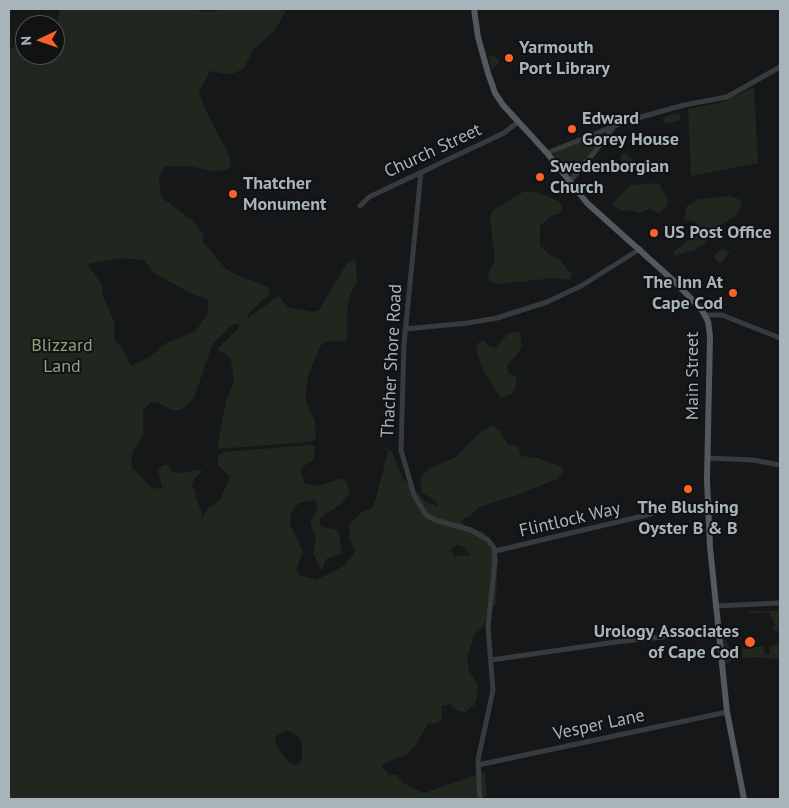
<!DOCTYPE html>
<style>
body{margin:0}
#map{position:relative;width:789px;height:808px;overflow:hidden;background:#161718;font-family:"PT Sans",sans-serif}
canvas{display:block}
.frame{position:absolute;inset:0;border:10px solid #a7b4b9;pointer-events:none}
.north{position:absolute;left:15px;top:15px;width:50px;height:50px;box-sizing:border-box;background:#111213;border:1px solid #4d5355;border-radius:50%;rotate:267deg;font-size:14px;font-weight:700;line-height:20px;text-align:center;color:#a7b4b9}
.north::after{content:'';display:block;margin:auto;width:18px;height:22px;background:#fc612a;clip-path:polygon(50% 0,100% 100%,50% 72%,0 100%)}
</style>
<div id="map">
<canvas width="789" height="808"></canvas>
<div class="frame"></div>
<div class="north">N</div>
</div>
<script>
const c = document.querySelector('canvas').getContext('2d');
c.lineJoin = 'round';
function fillPath(path, color) { c.fillStyle = color; c.fill(path, 'evenodd'); }
const poly = rows => new Path2D(rows.map(r => 'M' + r).join(''));
function strokePath(path, color, width, dash) { c.strokeStyle = color; c.lineWidth = width; c.lineCap = dash ? 'butt' : 'round'; c.setLineDash(dash || []); c.stroke(path); }
function drawText(font, color, halo, rows, align = 'center') {
  c.font = font + ' "PT Sans",sans-serif'; c.lineWidth = 4; c.setLineDash([]); c.textBaseline = 'middle'; c.strokeStyle = halo; c.fillStyle = color; for (const [text, x, y, turn = 0] of rows) {
    c.save(); c.translate(x, y); c.rotate((+turn || 0) * Math.PI / 180); c.textAlign = isNaN(turn) ? turn : align; if (halo) c.strokeText(text, 0, 0); c.fillText(text, 0, 0); c.restore();
  }
}
fillPath(poly([
 [60,9,196,9,204,12,229,9,287,9,275,30,253,50,244,68,235,73,225,74,210,71,199,92,204,107,229,155,231,163,228,170,212,171,189,166,164,167,159,177,161,197,192,220,203,233,203,242,226,269,239,276,269,287,269,294,247,315,248,318,279,296,287,307,312,312,319,310,346,265,350,261,355,260,356,264,357,282,351,293,347,309,347,340,337,342,328,341,321,345,308,376,305,399,315,421,316,439,310,442,217,449,226,401,234,382,231,360,226,354,216,350,238,329,239,325,237,324,231,326,212,345,194,398,186,406,180,410,172,410,157,402,151,402,143,410,143,436,133,450,131,462,132,467,151,487,158,489,162,488,158,471,163,465,168,465,172,472,176,473,201,470,202,472,195,478,191,486,196,491,196,497,203,517,208,508,220,500,230,477,218,465,218,456,223,452,311,445,315,447,313,460,303,467,301,472,304,483,318,486,342,478,347,482,350,494,340,505,321,517,319,522,322,527,338,530,342,552,339,555,326,559,322,571,313,553,316,540,310,522,317,511,317,503,313,500,299,503,291,513,290,524,303,552,298,564,297,570,300,575,316,580,342,567,354,554,355,550,349,538,350,523,363,511,372,508,375,501,388,452,385,447,392,452,403,479,425,501,438,506,435,500,422,493,420,480,423,474,428,469,456,457,475,437,490,426,494,426,500,431,508,445,518,446,521,456,538,458,562,467,563,472,557,479,517,495,479,507,469,517,461,520,468,528,484,532,491,550,498,555,496,602,495,606,491,606,483,627,474,635,467,658,469,671,478,684,476,700,474,705,465,712,458,711,450,704,442,706,441,720,437,723,428,724,415,746,406,755,386,762,382,766,389,775,397,775,403,783,424,793,485,772,487,796,478,799,9,799,9,50,25,39,25,55,55,55,55,31],
 [121,258,144,260,155,274,192,294,207,299,208,304,208,312,196,331,166,343,149,357,131,366,122,348,114,340,115,324,102,293,103,287,88,264],
 [456,545,462,546,471,555,454,556,451,550],
 [287,730,300,738,302,746,302,758,298,765,293,765,283,756,275,742,276,736],
 [493,55,498,59,499,63,492,69,488,57],
 [754,87,758,163,691,176,688,109,723,102],
 [679,113,681,120,665,124,663,117],
 [588,138,595,142,596,148,572,175,568,176,553,156,554,153],
 [626,153,635,161,633,169,621,166,621,154],
 [659,183,668,200,667,206,659,213,649,209,639,213,629,210,622,211,612,204,630,185],
 [523,192,537,192,558,201,562,205,562,210,559,214,551,216,540,226,540,245,547,253,561,261,568,271,572,273,570,280,555,278,499,284,490,281,487,275,495,261,490,217,493,210],
 [731,196,740,200,742,206,736,216,718,227,704,244,695,250,673,256,673,252,685,243,699,227,696,222,684,219,687,206,698,199],
 [723,248,730,252,720,264,714,256],
 [515,332,520,333,522,348,507,366,509,374,516,377,517,383,512,394,501,398,484,372,476,351,478,343,484,341,491,347,496,347,509,333],
 [780,605,780,631,772,631,775,624,768,612,750,614,748,611,778,611,777,609],
 [723,640,726,640,730,650,731,660,728,664,725,664],
 [780,644,780,659,762,658,761,657,742,658,742,649,763,646,765,654,770,654,769,646]
]), '#20271e');
strokePath(poly([
 [593,134,599,146],
 [547,153,627,121,684,105,727,97,780,67],
 [421,172,404,344,401,450,414,495,426,515,435,520,471,530,488,540,494,548,495,561,488,627,493,690,478,760,480,799],
 [569,182,590,158,613,128],
 [360,206,369,197,504,133,518,122],
 [706,315,722,315,780,338],
 [405,329,468,323,497,318,547,302,581,286,640,249],
 [707,458,753,460,780,465],
 [495,551,651,514],
 [715,606,780,603],
 [491,660,616,642,717,631],
 [478,765,727,712]
]), '#373b3e', 5);
strokePath(poly([
 [474,9,478,37,488,73,495,93,503,105,547,153,587,203,674,281,701,309,708,321,710,336,707,480,710,547,727,712,744,799]
]), '#53595d', 6);
for (const [x, y, r, color] of [
 [509,58,5,"#fc612a"],
 [572,129,5,"#fc612a"],
 [540,177,5,"#fc612a"],
 [233,194,5,"#fc612a"],
 [654,233,5,"#fc612a"],
 [733,293,5,"#fc612a"],
 [688,489,5,"#fc612a"],
 [750,642,6,"#fc612a"]
]) { const dot = new Path2D(); dot.arc(x, y, r, 0, 2 * Math.PI); c.fillStyle = color; c.fill(dot); strokePath(dot, '#111213', 2); }
drawText('bold 18px', '#a7b4b9', '#111213', [
 ["Yarmouth",519,48],
 ["Port Library",519,69],
 ["Edward",582,119],
 ["Gorey House",582,140],
 ["Swedenborgian",550,167],
 ["Church",550,188],
 ["Thatcher",243,184],
 ["Monument",243,205],
 ["US Post Office",664,233],
 ["The Inn At",723,283,"right"],
 ["Cape Cod",723,304,"right"],
 ["The Blushing",688,508,"center"],
 ["Oyster B & B",688,529,"center"],
 ["Urology Associates",739,632,"right"],
 ["of Cape Cod",739,653,"right"]
], 'left');
drawText('18px', '#a7b4b9', '#111213', [
 ["Church Street",433,151,-25],
 ["Thacher Shore Road",392,361,-87],
 ["Main Street",693,376,-90],
 ["Flintlock Way",570,520,-13],
 ["Vesper Lane",599,725,-12]
]);
drawText('18px', '#8ba57d', '#111213', [
 ["Blizzard",62,346],
 ["Land",62,367]
]);
</script>
